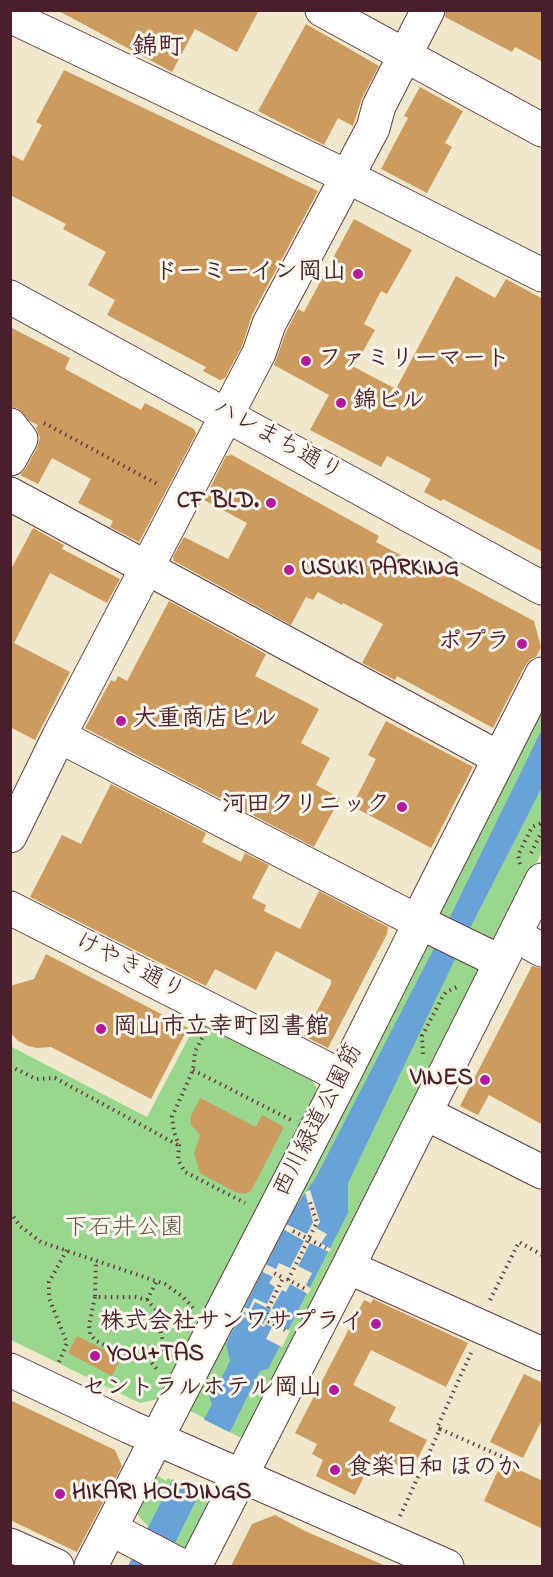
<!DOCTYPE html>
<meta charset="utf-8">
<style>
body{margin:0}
#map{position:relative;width:553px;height:1577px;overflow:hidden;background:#f0e8cd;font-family:"Indie Flower",sans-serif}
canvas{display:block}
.frame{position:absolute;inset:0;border:12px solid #4a1f2b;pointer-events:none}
</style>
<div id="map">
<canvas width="553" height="1577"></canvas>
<div class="frame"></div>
</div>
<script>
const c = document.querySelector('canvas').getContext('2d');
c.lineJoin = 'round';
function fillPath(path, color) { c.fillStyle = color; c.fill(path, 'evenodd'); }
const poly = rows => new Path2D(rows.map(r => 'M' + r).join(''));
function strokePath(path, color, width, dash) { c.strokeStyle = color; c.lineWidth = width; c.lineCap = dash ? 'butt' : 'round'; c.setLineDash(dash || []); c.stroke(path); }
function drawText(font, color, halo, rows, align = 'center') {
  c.font = font + ' "Indie Flower","Klee One",sans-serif'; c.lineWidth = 6; c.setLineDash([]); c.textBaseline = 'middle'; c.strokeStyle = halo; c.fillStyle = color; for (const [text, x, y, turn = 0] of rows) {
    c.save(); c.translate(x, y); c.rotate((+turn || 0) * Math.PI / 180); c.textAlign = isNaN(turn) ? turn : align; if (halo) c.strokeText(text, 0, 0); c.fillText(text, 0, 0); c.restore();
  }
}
fillPath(poly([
 [542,697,542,852,500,937,481,943,439,921,436,911],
 [426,939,483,964,249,1437,239,1437,185,1408],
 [197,1022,311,1079,321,1094,166,1397,140,1403,11,1340,10,1046,147,1117],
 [153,1473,166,1481,168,1478,203,1496,205,1500,214,1505,184,1551,149,1527,140,1518,135,1510]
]), '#98d78d');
fillPath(poly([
 [542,729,542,787,466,936,348,1183,348,1213,268,1369,260,1371,173,1547,161,1566,128,1566,212,1404,206,1388,209,1382,217,1387,230,1361,226,1344,296,1206,315,1179,446,925]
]), '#69a2d8');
fillPath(poly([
 [310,1190,320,1222,316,1228,327,1234,321,1243,331,1249,329,1252,310,1243,298,1266,312,1273,306,1285,311,1289,308,1294,290,1284,286,1292,282,1290,272,1308,274,1310,269,1320,290,1331,282,1347,266,1339,272,1327,266,1324,264,1327,244,1317,246,1313,241,1311,243,1307,249,1309,254,1298,267,1304,275,1287,269,1283,273,1277,261,1271,265,1264,276,1269,279,1263,290,1268,304,1241,283,1229,286,1224,307,1234,313,1222,305,1192],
 [255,1302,271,1310,263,1324,248,1316],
 [201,1418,231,1433,200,1493,171,1478]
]), '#f0e8cd');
fillPath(poly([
 [57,10,259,10,237,52,195,29,172,72],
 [446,10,543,10,543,62,515,47,512,52,445,17],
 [306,24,379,66,362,98,353,126,338,118,324,145,258,111],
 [64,70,318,191,252,315,242,346,225,378,220,380,203,371,206,367,107,315,115,300,88,285,106,252,63,229,66,224,10,195,10,154,23,161,42,125,36,122],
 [420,87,463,111,445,143,452,147,427,193,381,169,408,118,404,116],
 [354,219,412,250,387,294,381,291,364,324,375,330,354,367,396,389,456,276,495,298,506,279,543,299,543,552,443,499,441,501,424,492,431,479,387,456,381,467,310,430,329,395,274,365,286,332,298,309,304,312],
 [10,327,70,358,65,369,141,410,145,403,194,429,196,434,139,542,110,527,113,521,78,503,91,479,52,458,38,484,20,475,26,468,37,448,40,438,36,428,38,425,30,421,17,408,10,407],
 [232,455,379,536,376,542,415,563,417,559,534,621,541,647,536,657,531,659,525,666,493,728,397,676,395,680,362,663,383,624,343,603,342,605,318,592,313,600,306,597,291,625,174,561,173,557,184,537,228,559,247,523,204,500,226,456],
 [33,528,64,545,62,549,120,579,107,603,50,573,14,643,70,672,35,740,10,727,10,571],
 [169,601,266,654,255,676,319,709,301,743,330,758,316,785,340,798,314,847,85,728,111,680,115,682,118,676,127,681],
 [386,721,473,767,431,848,352,806,376,759,368,755],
 [111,784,206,833,202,842,241,862,245,853,269,865,252,898,266,905,264,911,300,929,319,891,388,927,387,934,328,1048,304,1036,331,984,331,980,276,951,256,990,215,969,206,986,30,897,62,835,81,844],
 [46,954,188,1028,151,1099,51,1047,37,1048,28,1046,18,1041,10,1032,10,986,34,979],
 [532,966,543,969,543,1125,489,1095,478,1115,460,1106],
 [200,1098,256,1127,262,1115,284,1127,251,1191,245,1194,235,1192,200,1173,194,1153,200,1135,191,1125,191,1116],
 [373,1299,468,1343,446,1387,371,1350,353,1385,396,1407,389,1421,427,1440,411,1472,375,1454,355,1495,316,1476,323,1460,312,1454,317,1444,295,1433,364,1300,371,1303],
 [77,1336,121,1358,112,1376,68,1353],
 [524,1374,543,1383,543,1418,523,1458,490,1442],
 [10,1400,115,1450,122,1466,77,1552,10,1520],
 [502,1462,543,1481,543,1529,484,1501],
 [275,1515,305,1531,386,1566,231,1566,252,1524]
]), '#cc9b5d');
const minor = poly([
 [322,10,542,130],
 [10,16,348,177,542,275],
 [10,297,542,588],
 [10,425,21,439,10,459],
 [10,494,499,758],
 [59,736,419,922,501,962],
 [10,836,59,736,259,353,269,324,373,128,379,106,428,10],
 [10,908,343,1077],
 [515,935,542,950],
 [425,1113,542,1172],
 [348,1267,542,1354],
 [10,1370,130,1427,447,1566],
 [111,1529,182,1566],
 [10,1545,57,1566],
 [91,1566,343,1077,412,939,425,906,542,674],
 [195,1566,348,1267,542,880]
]);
strokePath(minor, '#633d43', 35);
strokePath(poly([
 [44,423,159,485],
 [531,853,542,831,542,821],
 [520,864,518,855,532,827,542,823],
 [202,1038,195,1052,193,1070,172,1117,174,1132,179,1145,178,1160,185,1172,245,1203],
 [423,1054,422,1036,442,998,446,992,457,987],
 [10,1066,36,1079,55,1078,178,1145],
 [193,1070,291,1120],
 [10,1212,20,1226,41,1242,165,1284,183,1297,193,1308],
 [293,1231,326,1248],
 [287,1279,307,1290],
 [288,1280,317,1222,310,1202],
 [95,1297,89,1325,90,1334,95,1340,137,1362,162,1350,163,1342,156,1310,147,1300,135,1297,95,1297,96,1260],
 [147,1300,157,1281],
 [490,1300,519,1242,542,1255],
 [252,1313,285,1330],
 [263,1319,283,1278,274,1273],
 [148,1358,159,1372],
 [59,1362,67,1343,49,1298,49,1282,67,1250],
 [440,1429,521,1465],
 [400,1516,440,1429,437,1428,471,1353]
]), '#633d43', 4, [1.5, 4.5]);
strokePath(minor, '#fff', 33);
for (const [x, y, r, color] of [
 [358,274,6,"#b5179e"],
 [306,361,6,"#b5179e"],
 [341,403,6,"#b5179e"],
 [271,503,6,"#b5179e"],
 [289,570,6,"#b5179e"],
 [522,644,6,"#b5179e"],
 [121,721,6,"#b5179e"],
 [402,807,6,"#b5179e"],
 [101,1029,6,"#b5179e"],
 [485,1080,6,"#b5179e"],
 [376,1324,6,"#b5179e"],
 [95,1356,6,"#b5179e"],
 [334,1390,6,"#b5179e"],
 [335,1470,6,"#b5179e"],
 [60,1494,6,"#b5179e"]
]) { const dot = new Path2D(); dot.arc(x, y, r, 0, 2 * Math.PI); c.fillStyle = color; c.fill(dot); strokePath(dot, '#fbf7ec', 2); }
drawText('bold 24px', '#4a1f2b', '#fbf7ec', [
 ["ドーミーイン岡山",346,274,"right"],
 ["ファミリーマート",318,361],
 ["錦ビル",353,403],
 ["CF BLD.",259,503,"right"],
 ["USUKI PARKING",301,570],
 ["ポプラ",510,644,"right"],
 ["大重商店ビル",133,721],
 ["河田クリニック",390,807,"right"],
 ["岡山市立幸町図書館",113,1029],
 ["VINES",473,1080,"right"],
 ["株式会社サンワサプライ",364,1324,"right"],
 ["YOU+TAS",107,1356],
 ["セントラルホテル岡山",322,1390,"right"],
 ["食楽日和 ほのか",347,1470],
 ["HIKARI HOLDINGS",72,1494]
], 'left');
drawText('24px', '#4a1f2b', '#fbf7ec', [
 ["ハレまち通り",277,442,29],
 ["けやき通り",129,968,27],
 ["西川緑道公園筋",320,1121,-63]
]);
drawText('24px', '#615648', '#fbf7ec', [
 ["下石井公園",124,1230]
]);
drawText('bold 26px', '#4a1f2b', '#fbf7ec', [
 ["錦町",158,50]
]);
</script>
